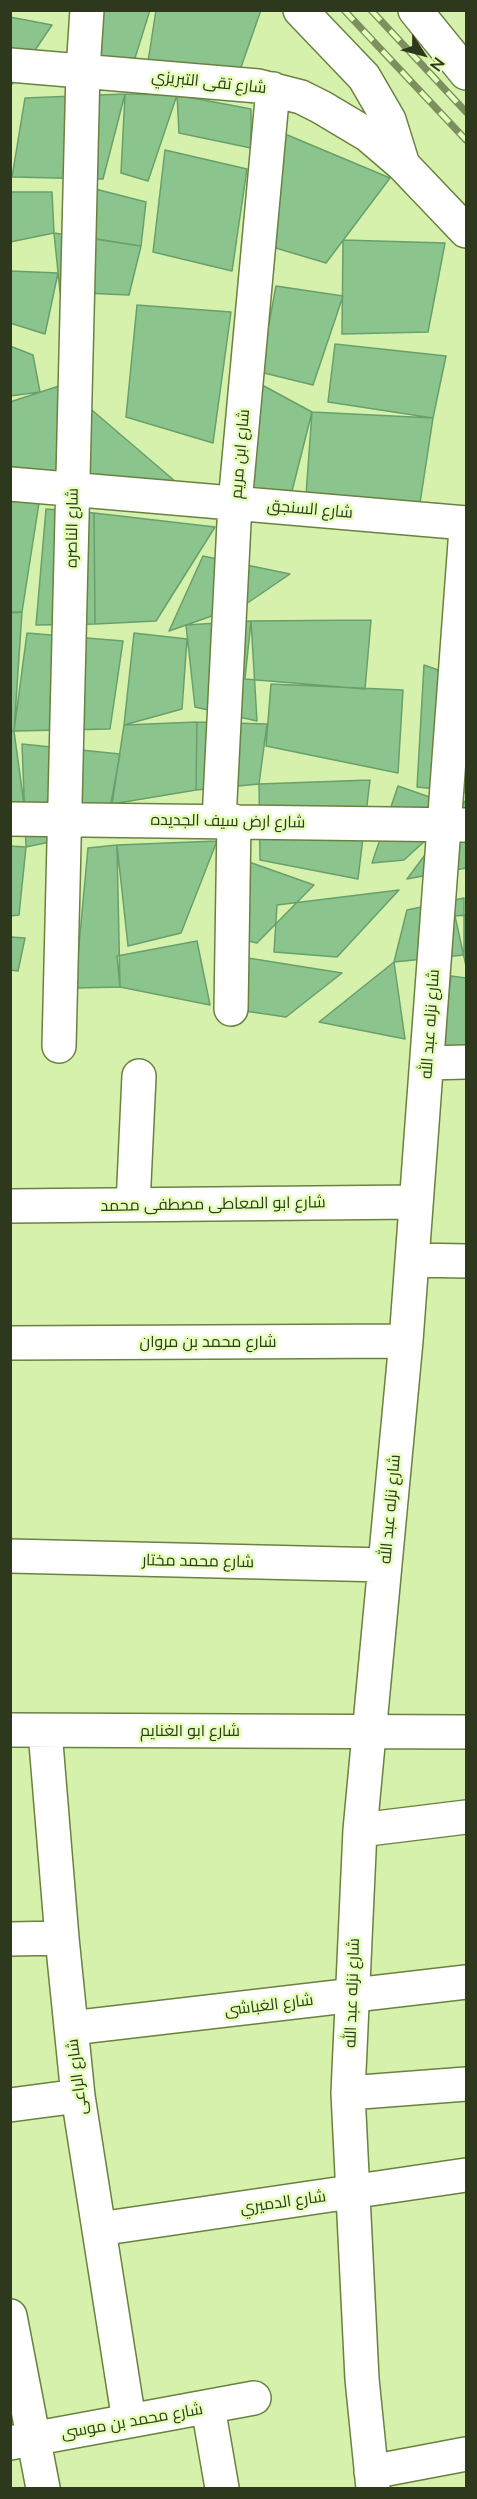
<!DOCTYPE html>
<meta charset="utf-8">
<style>
body{margin:0}
#map{position:relative;width:477px;height:2499px;overflow:hidden;background:#d6f1ab;font-family:Lato,sans-serif}
canvas{display:block}
.frame{position:absolute;inset:0;border:12px solid #2e381c;pointer-events:none}
.north{position:absolute;left:393px;top:24px;width:60px;height:60px;-webkit-text-stroke:4px #e3ffb8;paint-order:stroke;rotate:126deg;font-size:16px;font-weight:700;line-height:24px;text-align:center;color:#2e381c}
.north::after{content:'';display:block;margin:auto;width:21px;height:27px;background:#2e381c;clip-path:polygon(50% 0,100% 100%,50% 72%,0 100%)}
</style>
<div id="map">
<canvas width="477" height="2499"></canvas>
<div class="frame"></div>
<div class="north">N</div>
</div>
<script>
const c = document.querySelector('canvas').getContext('2d');
c.lineJoin = 'round';
function fillPath(path, color) { c.fillStyle = color; c.fill(path, 'evenodd'); }
const poly = rows => new Path2D(rows.map(r => 'M' + r).join(''));
function strokePath(path, color, width, dash) { c.strokeStyle = color; c.lineWidth = width; c.lineCap = dash ? 'butt' : 'round'; c.setLineDash(dash || []); c.stroke(path); }
function drawText(font, color, halo, rows, align = 'center') {
  c.font = font + ' Lato,Cairo,sans-serif'; c.lineWidth = 5; c.setLineDash([]); c.textBaseline = 'middle'; c.strokeStyle = halo; c.fillStyle = color; for (const [text, x, y, turn = 0] of rows) {
    c.save(); c.translate(x, y); c.rotate((+turn || 0) * Math.PI / 180); c.textAlign = isNaN(turn) ? turn : align; if (halo) c.strokeText(text, 0, 0); c.fillText(text, 0, 0); c.restore();
  }
}
const building = poly([
 [102,10,150,10,135,58,97,61,102,10],
 [156,10,261,10,240,70,148,62,156,10],
 [10,17,52,25,10,87,10,17],
 [125,94,177,95,148,181,121,173,125,94],
 [125,94,103,179,12,177,25,98,125,94],
 [177,95,251,109,251,148,179,133,177,95],
 [285,134,390,178,326,263,259,243,285,134],
 [165,150,247,169,232,271,153,252,165,150],
 [80,185,146,202,141,246,96,239,80,185],
 [10,192,52,192,54,233,10,242,10,192],
 [54,233,141,246,129,295,60,292,54,233],
 [343,240,445,243,428,332,342,334,343,240],
 [10,271,58,273,45,334,10,323,10,271],
 [276,286,343,296,313,385,260,372,276,286],
 [137,305,231,312,213,443,126,417,137,305],
 [335,344,446,356,433,418,328,402,335,344],
 [10,346,33,355,40,392,10,396,10,346],
 [262,385,312,412,292,491,248,489,262,385],
 [59,386,62,478,10,469,10,402,59,386],
 [86,405,197,500,84,475,86,405],
 [312,412,433,418,420,503,305,509,312,412],
 [10,500,39,503,22,612,10,612,10,500],
 [46,509,94,513,95,624,36,625,46,509],
 [94,513,215,527,156,621,95,624,94,513],
 [203,556,290,574,246,604,169,631,203,556],
 [22,612,14,731,10,731,10,613,22,612],
 [371,620,365,689,245,679,251,621,371,620],
 [251,621,257,721,195,707,186,625,251,621],
 [27,633,123,641,110,729,14,731,27,633],
 [134,633,187,639,182,709,124,725,134,633],
 [424,665,466,680,466,792,417,787,424,665],
 [271,684,403,690,398,773,266,746,271,684],
 [197,722,267,724,259,784,196,790,197,722],
 [197,722,196,790,112,804,124,725,197,722],
 [14,731,24,804,10,803,10,732,14,731],
 [22,744,120,754,106,830,26,847,22,744],
 [370,780,358,879,260,860,259,784,370,780],
 [398,786,461,808,404,860,372,863,398,786],
 [466,800,466,868,407,879,466,800],
 [217,841,181,933,128,946,117,845,217,841],
 [117,845,120,987,75,988,88,848,117,845],
 [10,846,26,847,19,915,10,916,10,846],
 [249,862,314,885,257,943,232,937,249,862],
 [399,890,337,957,274,952,277,905,399,890],
 [464,898,464,955,394,962,407,910,464,898],
 [466,915,466,966,455,916,466,915],
 [10,937,25,938,18,971,10,970,10,937],
 [197,941,210,1005,120,987,117,956,197,941],
 [248,958,342,973,286,1017,231,1009,248,958],
 [394,962,405,1039,319,1022,394,962],
 [451,976,466,978,466,1048,443,1046,451,976]
]);
fillPath(building, '#8cc48e');
strokePath(building, '#689f6b', 1.5);
const minor = poly([
 [300,10,364,77,389,120,403,165],
 [415,10,466,73],
 [10,65,258,86,301,97,321,107,368,135,403,165,466,231],
 [10,484,466,523],
 [10,819,465,825],
 [219,820,235,503,273,89],
 [231,1009,234,821],
 [59,1046,83,70,87,10],
 [427,1063,466,1062],
 [133,1205,139,1076],
 [10,1206,416,1202],
 [412,1260,466,1261],
 [10,1343,406,1341],
 [10,1556,385,1565],
 [10,1730,466,1732],
 [45,1731,62,1938,78,2096,129,2421],
 [360,1830,466,1817],
 [10,1939,62,1938],
 [71,2028,466,1982],
 [348,2093,466,2084],
 [10,2105,78,2096],
 [99,2229,466,2175],
 [10,2316,43,2488],
 [208,2407,222,2488],
 [10,2443,254,2398],
 [371,2472,466,2454],
 [373,2488,362,2379,348,2093,360,1830,406,1341,466,529]
]);
strokePath(minor, '#6a8240', 36);
strokePath(minor, '#fff', 33);
const rail = poly([
 [344,10,466,140],
 [371,10,466,112]
]);
strokePath(rail, '#7d8f5f', 7);
strokePath(rail, '#e3ffb8', 4.5, [14]);
drawText('16px', '#2e381c', '#e3ffb8', [
 ["شارع تقى التبريزي",209,82,6],
 ["شارع ابن مريم",240,454,-85],
 ["شارع السنجق",310,509,5],
 ["شارع الناصره",72,528,-89],
 ["شارع ارض سيف الجديده",228,821,1],
 ["شارع نزله عبد الله",430,1024,-86],
 ["شارع ابو المعاطى مصطفى محمد",213,1204,-1],
 ["شارع محمد بن مروان",208,1342],
 ["شارع نزله عبد الله",390,1509,-85],
 ["شارع محمد مختار",198,1561,1],
 ["شارع ابو الغنايم",190,1731],
 ["شارع نزله عبد الله",352,1993,-88],
 ["شارع الغباشى",269,2005,-7],
 ["شارع الراعى",77,2077,-97],
 ["شارع الدميري",283,2202,-8],
 ["شارع محمد بن موسى",132,2421,-10]
]);
</script>
